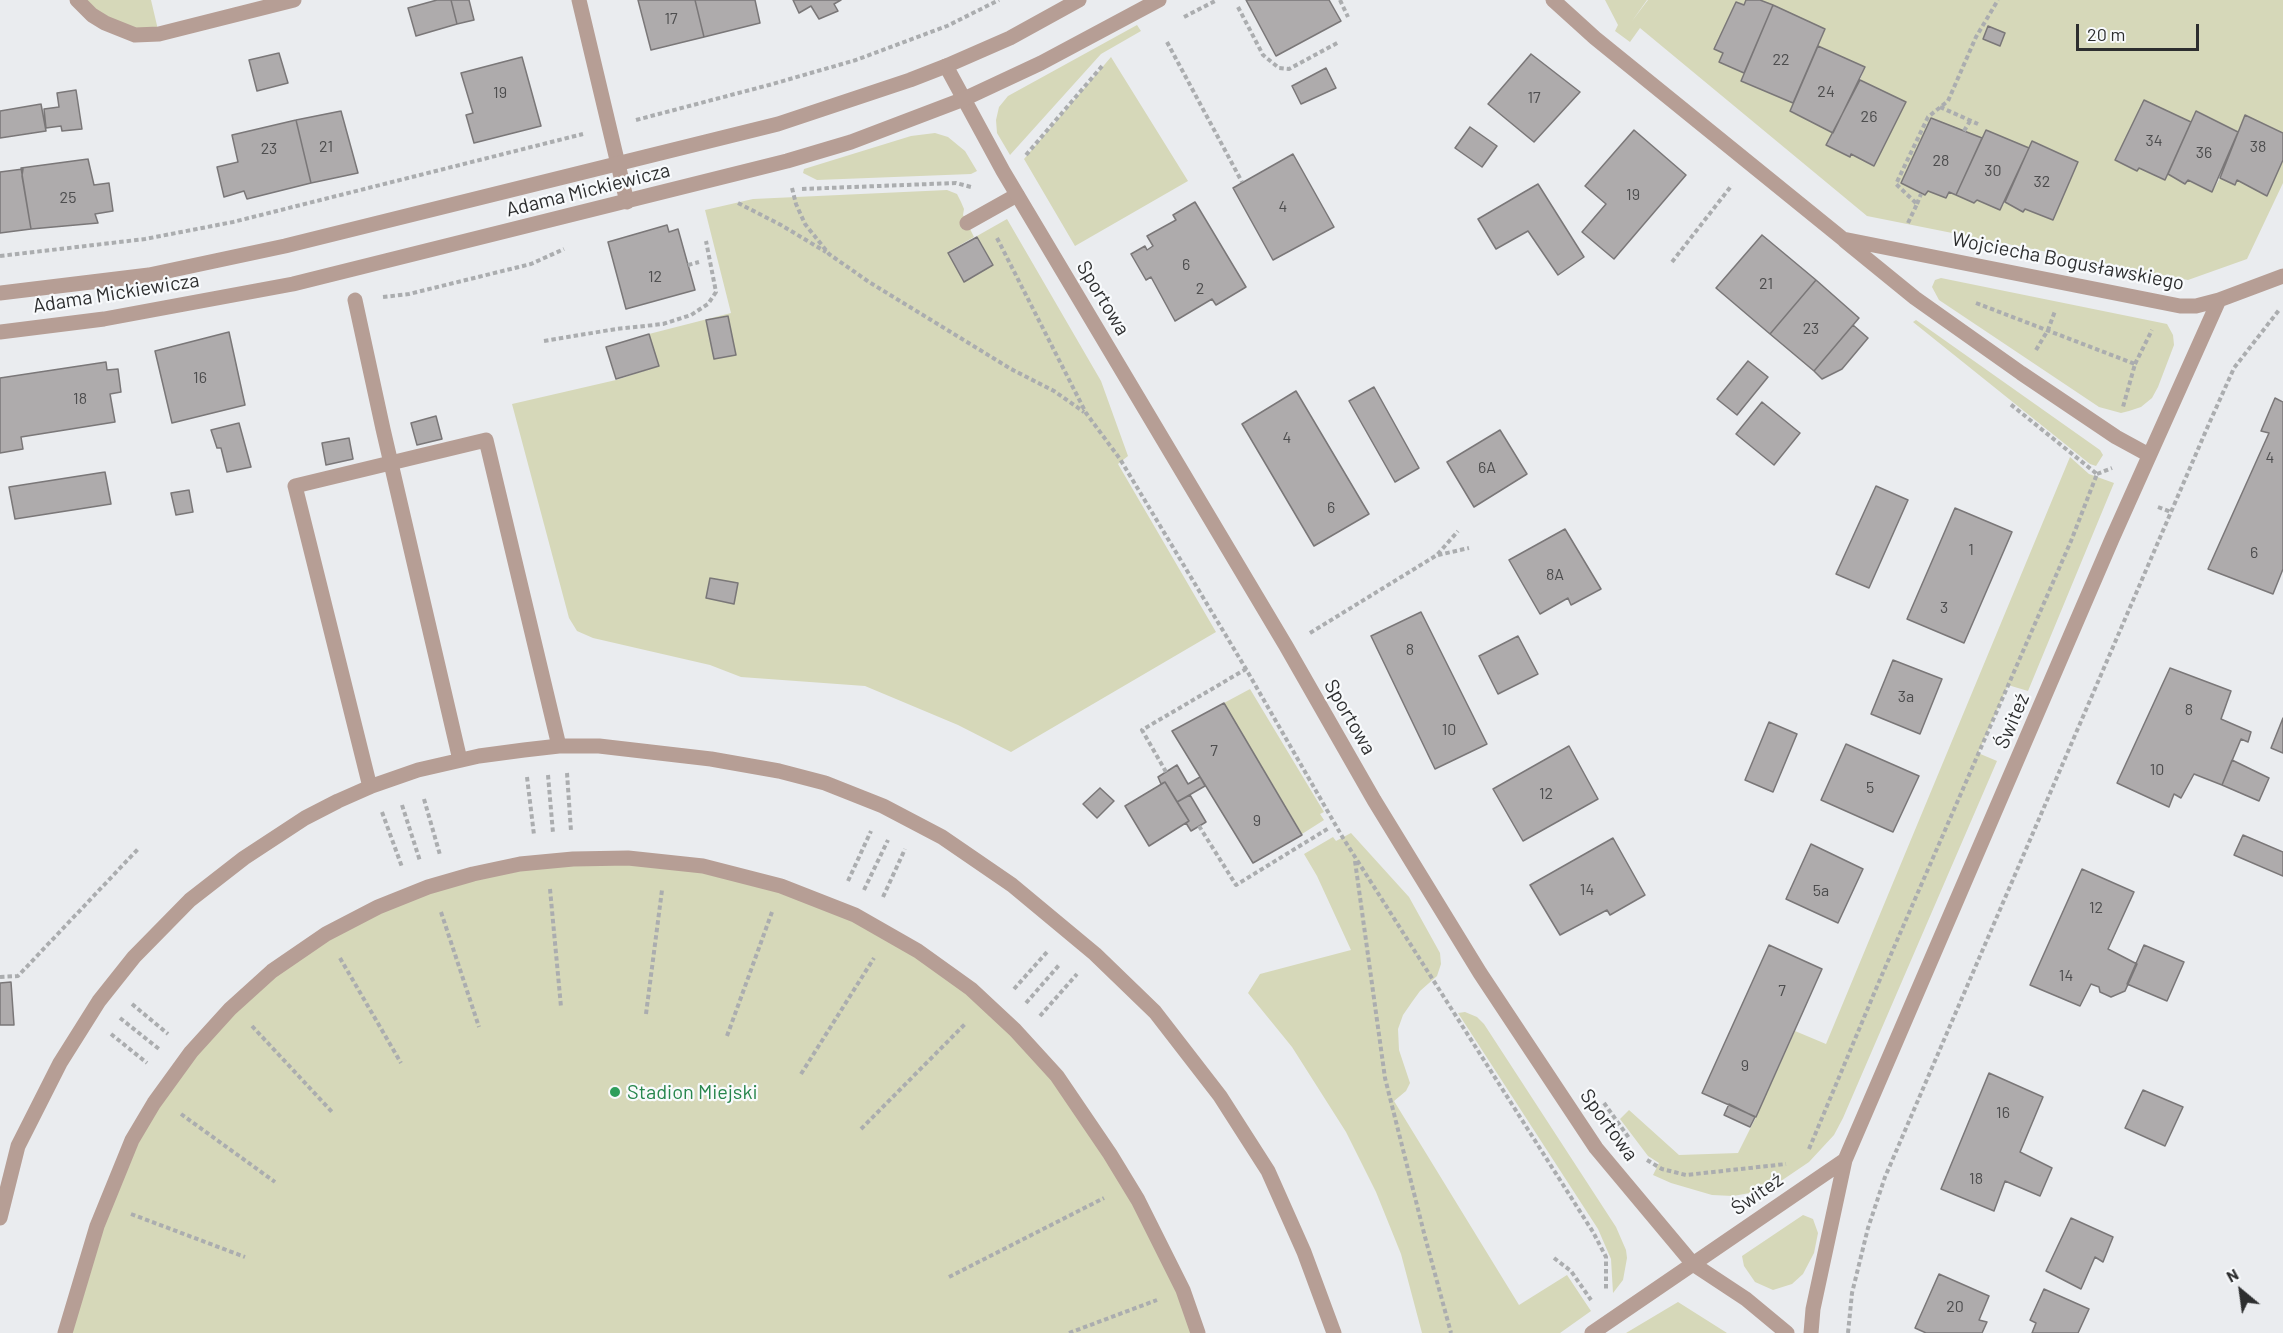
<!DOCTYPE html>
<meta charset="utf-8">
<style>
body{margin:0}
#map{position:relative;width:2283px;height:1333px;overflow:hidden;background:#eaecef;font-family:Barlow,sans-serif}
canvas{display:block}
.north{position:absolute;left:2211px;top:1261px;width:60px;height:60px;-webkit-text-stroke:4px #f8fafc;paint-order:stroke;rotate:331deg;font-size:16px;font-weight:700;line-height:24px;text-align:center;color:#2d2e2f}
.north::after{content:'';display:block;margin:auto;width:21px;height:27px;background:#2d2e2f;clip-path:polygon(50% 0,100% 100%,50% 72%,0 100%)}
.scale{position:absolute;left:2076px;top:24px;width:123px;height:27px;box-sizing:border-box;border:3px solid #2d2e2f;border-top:0;padding-left:8px;font-size:18px;line-height:21px;white-space:nowrap;color:#2d2e2f;-webkit-text-stroke:4px #f8fafc;paint-order:stroke}
</style>
<div id="map">
<canvas width="2283" height="1333"></canvas>
<div class="north">N</div>
<div class="scale">20 m</div>
</div>
<script>
const c = document.querySelector('canvas').getContext('2d');
c.lineJoin = 'round';
function fillPath(path, color) { c.fillStyle = color; c.fill(path, 'evenodd'); }
const poly = rows => new Path2D(rows.map(r => 'M' + r).join(''));
function strokePath(path, color, width, dash) { c.strokeStyle = color; c.lineWidth = width; c.lineCap = dash ? 'butt' : 'round'; c.setLineDash(dash || []); c.stroke(path); }
function drawText(font, color, halo, rows, align = 'center') {
  c.font = font + ' Barlow,sans-serif'; c.lineWidth = 4.5; c.setLineDash([]); c.textBaseline = 'middle'; c.strokeStyle = halo; c.fillStyle = color; for (const [text, x, y, turn = 0] of rows) {
    c.save(); c.translate(x, y); c.rotate((+turn || 0) * Math.PI / 180); c.textAlign = isNaN(turn) ? turn : align; if (halo) c.strokeText(text, 0, 0); c.fillText(text, 0, 0); c.restore();
  }
}
fillPath(poly([
 [77,0,151,0,159,34,135,35],
 [1605,0,1647,0,1632,21,1648,0,1746,0,1744,5,1736,2,1714,49,1723,53,1719,62,1744,73,1741,81,1793,103,1790,111,1833,133,1851,154,1874,166,1905,102,1860,80,1865,67,1818,46,1825,29,1760,0,2283,0,2283,133,2238,132,2197,111,2191,122,2144,100,2116,160,2137,171,2139,168,2164,180,2168,174,2185,183,2188,180,2212,192,2220,178,2235,185,2237,180,2267,196,2283,160,2283,183,2247,259,2188,280,1867,216,1640,28,1630,42,1615,31,1618,25],
 [1931,118,1982,138,1986,130,2029,148,2033,141,2078,162,2053,220,2025,209,2023,212,2005,202,2000,210,1977,200,1974,203,1949,192,1946,198,1928,191,1924,195,1901,183],
 [1137,25,1141,31,1101,54,1010,155,997,133,996,120,999,107,1008,96],
 [1111,57,1188,181,1075,246,1024,159],
 [935,133,948,137,965,151,977,171,971,174,817,180,803,173,804,169,911,136],
 [947,190,957,194,961,202,964,209,963,215,974,237,948,252,963,281,993,265,977,236,1007,219,1101,381,1128,456,1118,464,1216,632,1011,752,958,725,865,686,741,677,710,665,593,638,577,631,569,618,512,404,616,380,659,366,649,334,731,313,705,210,753,199],
 [1941,278,2167,324,2173,335,2174,345,2158,387,2152,398,2141,407,2129,411,2121,413,2099,407,1939,300,1932,287,1935,280],
 [1916,320,2100,450,2103,455,2096,466,2090,464,1913,322],
 [2070,457,2089,474,2114,483,2028,691,2008,685,1978,753,1997,761,1843,1118,1834,1135,1809,1162,1778,1183,1761,1191,1733,1196,1712,1195,1671,1183,1653,1175,1659,1163,1648,1156,1620,1119,1629,1110,1679,1155,1738,1153,1756,1117,1795,1031,1826,1044],
 [1250,689,1324,812,1320,814,1324,820,1302,834,1224,703],
 [1351,833,1409,897,1440,953,1441,964,1437,976,1420,991,1412,1002,1403,1015,1398,1029,1399,1050,1410,1083,1406,1091,1394,1101,1519,1305,1567,1275,1591,1311,1560,1333,1422,1333,1401,1254,1376,1192,1346,1132,1292,1047,1248,993,1260,974,1351,950,1317,876,1304,854,1333,837,1336,841],
 [628,858,781,886,918,951,1015,1030,1110,1154,1198,1333,65,1333,132,1140,230,1009,326,934,473,874],
 [1465,1012,1477,1017,1484,1024,1616,1227,1626,1250,1627,1258,1623,1280,1613,1293,1611,1259,1598,1229,1458,1013],
 [1803,1215,1813,1219,1818,1233,1814,1253,1803,1274,1792,1284,1773,1290,1755,1282,1744,1266,1742,1256],
 [1678,1302,1727,1333,1626,1333]
]), '#d6d8b9');
const building = poly([
 [437,0,451,0,457,24,416,36,408,8,437,0],
 [451,0,469,0,474,20,457,24,451,0],
 [638,0,695,0,704,37,651,50,638,0],
 [695,0,755,0,760,23,704,37,695,0],
 [793,0,841,0,834,4,838,11,819,19,811,6,799,13,793,0],
 [1246,0,1329,0,1341,21,1276,56,1246,0],
 [1746,0,1760,0,1773,5,1744,73,1719,62,1723,53,1714,49,1736,2,1744,5,1746,0],
 [1773,5,1825,29,1793,103,1741,81,1773,5],
 [1988,26,2005,33,2000,46,1983,39,1988,26],
 [1818,46,1865,67,1833,133,1790,111,1818,46],
 [279,53,288,83,257,91,249,60,279,53],
 [1531,54,1580,92,1534,142,1488,104,1531,54],
 [522,57,541,126,474,143,466,115,473,113,461,73,522,57],
 [1326,68,1336,88,1301,104,1292,86,1326,68],
 [1860,80,1906,102,1874,166,1851,154,1850,157,1826,145,1860,80],
 [76,90,82,129,62,131,61,126,46,128,44,109,59,107,57,93,76,90],
 [2144,100,2191,122,2165,180,2139,168,2137,171,2115,160,2144,100],
 [41,104,46,131,0,138,0,111,41,104],
 [341,111,358,173,311,183,296,120,341,111],
 [2196,111,2238,132,2212,192,2188,180,2185,184,2168,174,2196,111],
 [2245,115,2283,133,2283,160,2267,196,2237,180,2235,185,2220,178,2245,115],
 [1931,118,1982,138,1956,195,1949,192,1946,198,1928,191,1925,195,1901,183,1931,118],
 [296,120,311,183,247,199,244,191,224,197,217,167,238,162,232,135,296,120],
 [1470,127,1497,146,1482,167,1455,148,1470,127],
 [1634,130,1686,175,1614,259,1582,232,1606,204,1585,186,1634,130],
 [1986,130,2029,148,2000,210,1977,200,1974,203,1956,195,1986,130],
 [2032,141,2078,162,2053,220,2025,209,2023,212,2005,202,2032,141],
 [1293,154,1334,227,1273,260,1233,188,1293,154],
 [88,159,94,185,109,183,113,211,95,214,98,223,31,229,21,168,88,159],
 [23,169,22,176,31,229,0,233,0,172,23,169],
 [1538,184,1584,257,1558,275,1528,231,1496,249,1478,219,1538,184],
 [1195,202,1246,287,1216,305,1212,299,1175,321,1151,277,1146,280,1131,254,1145,246,1147,250,1153,246,1147,236,1176,220,1173,215,1195,202],
 [667,225,669,232,678,229,695,290,626,309,608,242,667,225],
 [1762,235,1816,280,1770,334,1716,288,1762,235],
 [977,237,993,265,964,282,948,253,977,237],
 [1816,280,1859,318,1814,371,1770,334,1816,280],
 [728,316,736,355,714,359,706,320,728,316],
 [1853,325,1868,338,1842,369,1822,379,1814,371,1853,325],
 [229,332,245,405,172,423,155,351,229,332],
 [649,334,659,366,616,379,606,347,649,334],
 [1748,361,1768,377,1737,415,1717,399,1748,361],
 [106,362,107,370,118,369,121,392,110,394,115,422,21,437,23,449,0,453,0,378,106,362],
 [1374,387,1419,468,1395,482,1349,401,1374,387],
 [1296,391,1369,514,1314,546,1242,424,1296,391],
 [2275,398,2283,402,2283,569,2273,594,2208,569,2269,433,2261,431,2275,398],
 [1762,402,1800,433,1774,465,1736,434,1762,402],
 [436,416,442,439,417,445,411,423,436,416],
 [239,423,251,467,227,472,221,448,217,448,211,430,239,423],
 [1500,430,1527,474,1474,507,1447,462,1500,430],
 [349,438,353,459,326,465,322,443,349,438],
 [105,472,111,504,15,519,9,487,105,472],
 [1876,486,1908,500,1869,588,1836,574,1876,486],
 [189,490,193,512,176,515,171,493,189,490],
 [1955,508,2012,532,1964,643,1907,619,1955,508],
 [1565,529,1601,589,1571,605,1568,598,1540,614,1509,560,1565,529],
 [710,578,738,583,734,604,706,598,710,578],
 [1421,612,1487,744,1435,769,1371,636,1421,612],
 [1518,636,1538,674,1498,694,1479,656,1518,636],
 [1893,660,1942,679,1920,734,1871,714,1893,660],
 [2170,668,2231,691,2221,719,2251,732,2248,742,2241,739,2222,785,2194,774,2181,798,2174,794,2169,807,2117,783,2170,668],
 [1224,703,1302,835,1253,863,1172,731,1224,703],
 [2283,718,2283,753,2271,748,2283,718],
 [1769,722,1797,734,1773,792,1745,780,1769,722],
 [1846,744,1919,776,1893,832,1821,800,1846,744],
 [1569,746,1598,799,1523,841,1493,789,1569,746],
 [2232,760,2269,778,2259,801,2222,785,2232,760],
 [1177,765,1188,784,1200,777,1205,786,1177,802,1165,782,1161,784,1158,777,1177,765],
 [1165,782,1189,821,1149,846,1125,806,1165,782],
 [1100,788,1114,801,1097,818,1083,804,1100,788],
 [1190,795,1206,822,1191,831,1186,823,1189,821,1177,802,1190,795],
 [2243,835,2283,852,2283,876,2234,855,2243,835],
 [1613,838,1645,895,1610,915,1607,910,1560,935,1530,885,1613,838],
 [1811,844,1863,869,1838,923,1786,899,1811,844],
 [2082,869,2134,892,2108,949,2137,964,2125,991,2111,997,2100,992,2099,987,2091,984,2080,1006,2030,985,2082,869],
 [1769,945,1822,969,1756,1117,1702,1093,1769,945],
 [2144,945,2184,962,2167,1001,2127,984,2144,945],
 [11,982,14,1025,0,1025,0,983,11,982],
 [1989,1073,2043,1097,2020,1152,2052,1168,2040,1196,2005,1181,1994,1211,1941,1189,1989,1073],
 [2143,1090,2183,1107,2165,1146,2125,1128,2143,1090],
 [1729,1104,1755,1117,1750,1127,1724,1115,1729,1104],
 [2071,1218,2113,1237,2103,1262,2095,1257,2081,1289,2046,1271,2071,1218],
 [1939,1274,1989,1296,1979,1320,1987,1322,1982,1333,1926,1333,1915,1328,1939,1274],
 [2044,1289,2089,1309,2078,1333,2032,1333,2036,1323,2030,1320,2044,1289]
]);
fillPath(building, '#aeabac');
strokePath(building, '#7a7778', 1.5);
strokePath(poly([
 [1340,0,1348,17],
 [1238,7,1263,55,1279,68,1289,69,1339,42],
 [1184,17,1217,0],
 [1167,42,1242,182],
 [1940,107,1978,124],
 [636,120,769,85,856,60,947,26,999,0],
 [1964,131,1970,121],
 [1026,155,1103,65],
 [792,188,796,204,805,224,829,254,869,282,1011,369,1054,391,1084,412],
 [802,189,956,183,971,187],
 [738,203,781,225,826,252],
 [1917,204,1921,194],
 [1908,223,1917,204,1896,184,1928,117,1948,101,1976,37,1998,0],
 [997,238,1086,413,1120,459,1246,669,1343,838,1593,1232,1606,1257,1606,1289],
 [0,256,145,239,233,222,583,134],
 [1672,262,1732,185],
 [688,265,699,262],
 [383,297,409,294,531,264,564,249],
 [1976,303,2135,364,2123,407],
 [544,341,616,329,663,324,691,315,708,304,716,292,706,241],
 [2036,350,2048,330,2055,311],
 [2135,364,2152,330],
 [2097,474,2112,468],
 [2158,507,2171,512],
 [1438,555,1469,548],
 [1310,633,1437,555,1458,531],
 [1166,772,1142,730,1246,669],
 [567,773,571,831],
 [548,775,553,833],
 [527,777,534,835],
 [424,799,440,855],
 [402,805,420,861],
 [382,812,402,867],
 [1199,826,1236,885,1329,828],
 [1355,861,1385,1078,1425,1237,1451,1333],
 [848,881,871,831],
 [550,889,561,1007],
 [864,890,888,840],
 [883,897,905,849],
 [441,912,479,1027],
 [340,958,401,1063],
 [0,977,18,976,138,849],
 [1014,989,1047,952],
 [1026,1003,1060,964],
 [132,1004,168,1034],
 [646,1014,662,890],
 [1040,1016,1077,974],
 [120,1018,159,1049],
 [252,1026,333,1113],
 [111,1034,147,1063],
 [727,1036,772,912],
 [801,1074,874,958],
 [1604,1103,1629,1138],
 [181,1114,275,1182],
 [861,1129,966,1023],
 [1809,1149,1878,984,2071,541,2097,474,2009,403],
 [1647,1160,1662,1169,1686,1175,1786,1164],
 [131,1214,245,1257],
 [1554,1258,1571,1271,1591,1300],
 [949,1277,1104,1198],
 [1069,1333,1157,1300],
 [1848,1333,1852,1293,1868,1228,1885,1177,2208,426,2234,368,2279,310]
]), '#abadaf', 4, [4.5, 3]);
strokePath(poly([
 [967,223,1017,195],
 [65,1333,97,1226,132,1140,154,1103,191,1052,230,1009,272,971,326,934,378,907,428,887,473,874,520,864,573,859,628,858,703,866,781,886,855,915,918,951,971,989,1015,1030,1057,1076,1110,1154,1138,1200,1183,1290,1198,1333],
 [1592,1333,1693,1264]
]), '#b69e95', 15);
strokePath(poly([
 [355,300,383,429,460,760],
 [370,787,295,486,486,440,559,746],
 [0,1218,18,1146,60,1063,99,1001,134,957,190,900,244,858,305,818,338,801,372,786,418,770,479,756,524,750,559,746,599,746,711,759,779,771,825,783,883,806,942,837,1012,885,1095,954,1155,1012,1220,1096,1268,1171,1304,1252,1334,1333]
]), '#b69e95', 15);
strokePath(poly([
 [77,0,92,15,105,23,135,35,159,34,294,0],
 [579,0,627,202],
 [1553,0,1595,38,1843,239,2180,306,2196,306,2219,300,2283,276],
 [946,66,1003,171,1286,646,1374,800,1480,973,1596,1148,1693,1264,1746,1299,1787,1333],
 [1845,241,1915,298,2021,373,2116,437,2149,455],
 [1693,1264,1845,1160],
 [1811,1333,1813,1309,1845,1160,2112,539,2219,300]
]), '#b69e95', 15);
strokePath(poly([
 [0,293,149,275,285,246,778,124,910,80,946,66,1010,38,1079,0],
 [0,332,104,319,293,284,787,161,851,142,964,99,1041,63,1159,0]
]), '#b69e95', 15);
for (const [x, y, r, color] of [
 [615,1092,6,"#2e9e5b"]
]) { const dot = new Path2D(); dot.arc(x, y, r, 0, 2 * Math.PI); c.fillStyle = color; c.fill(dot); strokePath(dot, '#f8fafc', 2); }
drawText('16px', '#4d4d4e', null, [
 ["17",671,19],
 ["22",1781,60],
 ["24",1826,92],
 ["19",500,93],
 ["17",1534,98],
 ["26",1869,117],
 ["34",2154,141],
 ["21",326,147],
 ["38",2258,147],
 ["23",269,149],
 ["36",2204,153],
 ["28",1941,161],
 ["30",1993,171],
 ["32",2042,182],
 ["19",1633,195],
 ["25",68,198],
 ["4",1283,207],
 ["6",1186,265],
 ["12",655,277],
 ["21",1766,284],
 ["2",1200,289],
 ["23",1811,329],
 ["16",200,378],
 ["18",80,399],
 ["4",1287,438],
 ["4",2270,458],
 ["6A",1487,468],
 ["6",1331,508],
 ["1",1971,550],
 ["6",2254,553],
 ["8A",1555,575],
 ["3",1944,608],
 ["8",1410,650],
 ["3a",1906,697],
 ["8",2189,710],
 ["10",1449,730],
 ["7",1214,751],
 ["10",2157,770],
 ["5",1870,788],
 ["12",1546,794],
 ["9",1257,821],
 ["14",1587,890],
 ["5a",1821,891],
 ["12",2096,908],
 ["14",2066,976],
 ["7",1782,991],
 ["9",1745,1066],
 ["16",2003,1113],
 ["18",1976,1179],
 ["20",1955,1307]
]);
drawText('20px', '#2d2e2f', '#f8fafc', [
 ["Adama Mickiewicza",588,190,-14],
 ["Wojciecha Bogusławskiego",2068,261,11],
 ["Adama Mickiewicza",116,293,-9],
 ["Sportowa",1103,298,59],
 ["Sportowa",1350,717,60],
 ["Świteź",2012,721,-67],
 ["Sportowa",1609,1125,54],
 ["Świteź",1757,1194,-35]
]);
drawText('20px', '#27864d', '#f8fafc', [
 ["Stadion Miejski",627,1092]
], 'left');
</script>
